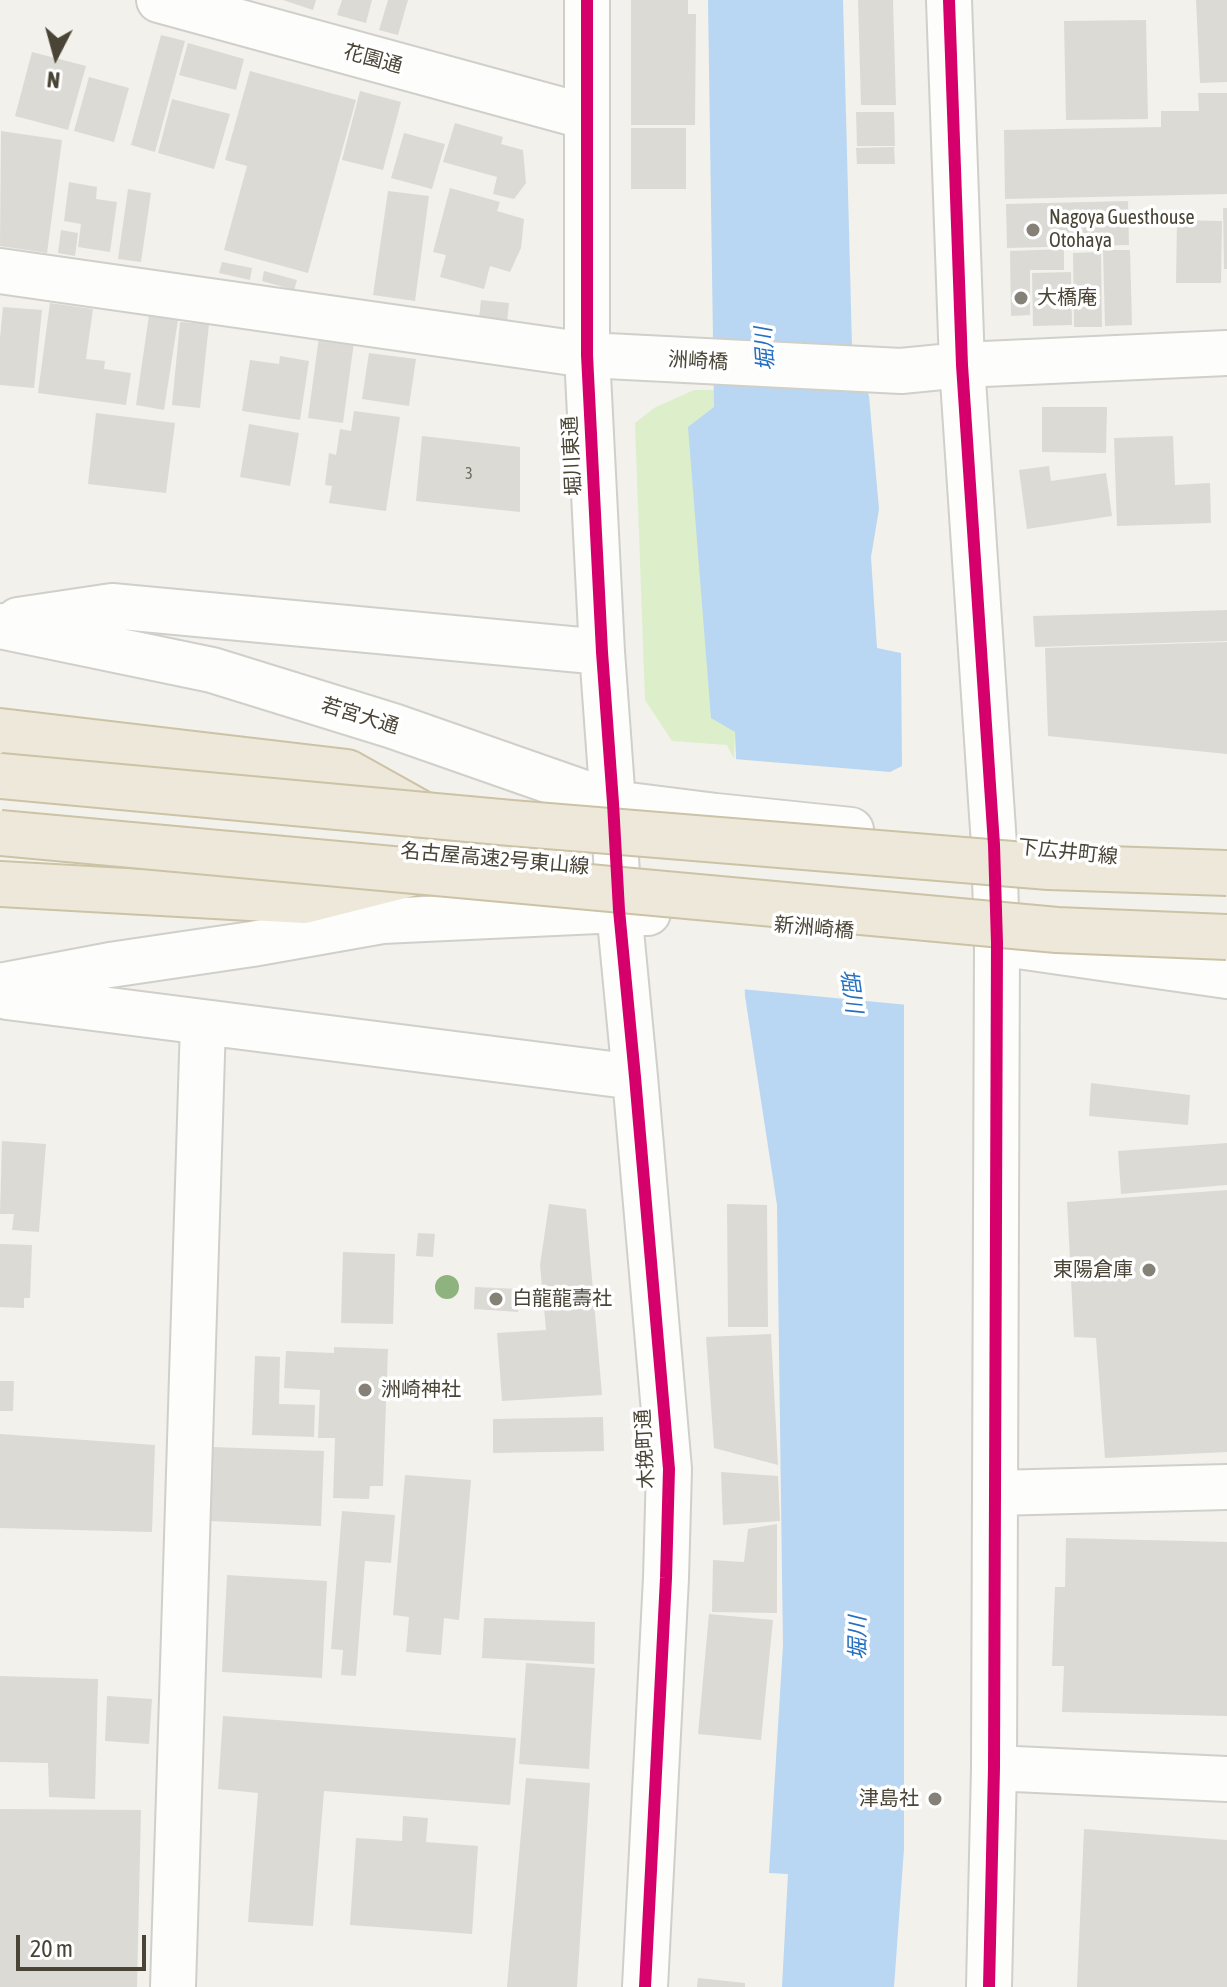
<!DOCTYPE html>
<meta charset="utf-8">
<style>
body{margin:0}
#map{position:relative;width:1227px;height:1987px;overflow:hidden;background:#f2f1ec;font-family:"Asap Condensed",sans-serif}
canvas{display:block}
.north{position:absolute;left:16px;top:16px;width:80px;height:80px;-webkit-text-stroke:6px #fff;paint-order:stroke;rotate:186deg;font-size:22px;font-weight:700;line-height:32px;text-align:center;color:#4a4436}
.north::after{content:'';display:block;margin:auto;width:28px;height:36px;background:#4a4436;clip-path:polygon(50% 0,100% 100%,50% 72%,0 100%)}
.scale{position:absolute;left:16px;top:1935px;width:130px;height:36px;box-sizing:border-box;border:4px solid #4a4436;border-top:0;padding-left:10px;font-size:24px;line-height:28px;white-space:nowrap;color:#4a4436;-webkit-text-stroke:6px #fff;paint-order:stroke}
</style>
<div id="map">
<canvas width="1227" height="1987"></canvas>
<div class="north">N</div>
<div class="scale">20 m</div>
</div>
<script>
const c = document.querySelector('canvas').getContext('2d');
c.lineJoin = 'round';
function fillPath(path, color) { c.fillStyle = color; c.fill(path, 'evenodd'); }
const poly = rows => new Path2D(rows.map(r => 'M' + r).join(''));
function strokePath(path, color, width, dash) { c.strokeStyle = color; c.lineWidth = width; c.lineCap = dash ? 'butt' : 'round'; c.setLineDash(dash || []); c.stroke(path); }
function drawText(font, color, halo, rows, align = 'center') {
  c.font = font + ' "Asap Condensed","Noto Sans JP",sans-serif'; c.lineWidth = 7; c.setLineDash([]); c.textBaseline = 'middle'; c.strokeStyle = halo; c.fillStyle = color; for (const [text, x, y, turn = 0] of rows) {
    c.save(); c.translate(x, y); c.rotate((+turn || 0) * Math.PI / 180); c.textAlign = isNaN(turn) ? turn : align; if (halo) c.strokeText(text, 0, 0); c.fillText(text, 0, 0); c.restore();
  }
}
fillPath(poly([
 [694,390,714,390,735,732,734,759,727,745,672,741,645,700,635,423,654,408]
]), '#dcefca');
fillPath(poly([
 [708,0,843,0,852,346,869,396,879,509,871,557,877,648,901,653,904,1009,904,1849,894,1987,782,1987,788,1874,769,1873,783,1645,777,1205,745,996,735,732,711,718,688,427,714,407]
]), '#b9d6f3');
fillPath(poly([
 [732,755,734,759,890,772,906,764,908,1005,741,989]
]), '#f2f1ec');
fillPath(poly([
 [283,0,316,0,313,10],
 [342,0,372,0,366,23,337,15],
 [388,0,408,0,398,35,379,30],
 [631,0,688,0,688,14,696,14,695,125,631,125],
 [858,0,893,0,896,105,861,105],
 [1196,0,1227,0,1227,82,1200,83],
 [1146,20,1148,119,1066,120,1064,21],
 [161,35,185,41,155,152,131,145],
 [188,43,244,59,236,90,179,75],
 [32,52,86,66,68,130,15,116],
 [250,71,356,100,308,273,224,250,247,166,225,160],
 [89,77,129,88,114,142,74,131],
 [360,91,401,102,383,170,342,160],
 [1198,93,1227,93,1227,194,1005,199,1004,130,1161,127,1161,111,1199,111],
 [172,99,230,114,214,169,158,153],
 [856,112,894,112,895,146,857,146],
 [455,123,503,137,501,144,523,150,526,183,514,199,493,194,497,177,443,162],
 [631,128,686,128,686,189,631,189],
 [1,131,62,140,47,253,0,246],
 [404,133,445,144,432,189,391,178],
 [894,147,895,164,857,164,856,148],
 [69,182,97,187,96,199,117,202,110,252,78,247,81,224,64,221],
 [450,188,500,202,497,211,524,219,521,248,510,272,490,266,484,289,440,277,446,255,433,252],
 [128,189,151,193,141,262,118,259],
 [388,191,429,196,415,301,373,295],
 [1128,201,1129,245,1007,248,1006,204],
 [1223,208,1227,208,1227,269,1224,269],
 [1177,220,1222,221,1221,283,1176,283],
 [61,230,78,233,75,256,58,253],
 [1064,249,1064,270,1030,270,1030,315,1011,316,1010,251],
 [1103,250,1130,250,1132,325,1105,326],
 [1101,252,1102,327,1074,327,1073,253],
 [222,262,252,268,250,280,219,273],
 [264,271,297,280,294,290,262,281],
 [1071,272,1072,325,1033,326,1032,273],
 [481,300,509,303,507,322,479,319],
 [50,303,93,309,86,359,105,361,104,369,131,373,126,405,38,393],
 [3,307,42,310,34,388,0,385,0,338],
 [149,315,178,320,164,410,136,405],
 [180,322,209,324,200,408,172,405],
 [319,337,354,342,343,423,308,418],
 [369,353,416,359,409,406,362,399],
 [280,356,309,361,300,420,242,411,250,360,279,364],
 [1042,407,1107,407,1106,453,1042,452],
 [354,411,400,417,386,511,329,503,332,486,325,485,329,453,336,455,340,429,351,431],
 [96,413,175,423,166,493,88,484],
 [249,424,299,433,290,486,240,477],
 [422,436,520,447,520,512,416,501],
 [1173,436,1175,485,1210,483,1211,523,1117,526,1114,438],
 [1049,466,1051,481,1106,473,1112,516,1027,529,1019,470],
 [1227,610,1227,641,1035,647,1033,616],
 [1227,642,1227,754,1048,736,1045,648],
 [1091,1083,1190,1095,1188,1125,1089,1116],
 [2,1141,46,1144,39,1232,12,1230,14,1214,0,1214],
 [1227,1143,1227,1185,1121,1194,1118,1151],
 [1227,1190,1227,1452,1105,1458,1096,1338,1074,1337,1067,1202],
 [549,1204,586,1209,602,1395,502,1401,497,1333,546,1330,540,1265],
 [727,1204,767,1205,768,1327,728,1327],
 [418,1233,435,1234,433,1257,416,1256],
 [0,1244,32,1245,30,1298,24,1298,24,1308,0,1307],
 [343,1252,395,1254,393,1324,341,1323],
 [475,1287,519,1289,518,1312,474,1309],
 [771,1334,778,1465,714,1448,706,1337],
 [334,1347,388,1349,383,1486,370,1486,369,1499,333,1498,335,1438,318,1438,320,1390,284,1388,286,1351,334,1353],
 [255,1356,280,1357,279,1404,315,1405,314,1437,252,1435],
 [0,1381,14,1381,13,1411,0,1411],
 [603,1417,604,1451,493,1453,493,1419],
 [0,1434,155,1445,152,1532,0,1528],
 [212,1447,324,1451,321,1526,209,1521],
 [721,1472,778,1476,780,1521,723,1525],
 [405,1475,471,1480,459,1620,444,1618,441,1655,406,1652,409,1617,393,1615],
 [342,1511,395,1515,391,1563,365,1561,356,1676,341,1675,343,1650,331,1649],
 [777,1524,777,1613,712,1612,713,1560,744,1562,748,1529],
 [1066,1538,1227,1542,1227,1716,1062,1712,1064,1666,1052,1666,1055,1587,1065,1587],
 [227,1575,327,1581,322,1678,222,1672],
 [709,1614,773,1620,761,1740,698,1734],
 [484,1618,595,1622,594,1664,482,1658],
 [526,1663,595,1668,589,1769,519,1764],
 [0,1676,98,1679,95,1799,49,1797,48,1763,0,1762],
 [107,1696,152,1699,149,1744,105,1741],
 [223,1716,516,1738,510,1805,324,1791,313,1926,248,1922,258,1793,218,1789],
 [526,1778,590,1783,577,1987,507,1987],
 [0,1809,141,1810,137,1987,0,1987],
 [403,1816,428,1818,426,1842,478,1846,472,1934,350,1925,356,1838,402,1841],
 [1084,1829,1227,1840,1227,1987,1077,1987],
 [698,1978,745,1983,745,1987,697,1987]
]), '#dcdad4');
const minor = poly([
 [159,0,587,117],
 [587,0,587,355,602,652,613,803,619,910,635,1077,669,1469,666,1578,645,1987],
 [949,0,962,365,994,845,997,943,994,1768,989,1987],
 [0,271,587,355,901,371,962,365,1227,353],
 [18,620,112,606,602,652],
 [0,626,212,670,393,726,613,803,716,816,851,830],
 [1004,944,1227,976],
 [0,986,110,965,252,944,382,921,619,910,648,913],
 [7,997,635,1077],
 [995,1493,1227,1487],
 [994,1768,1227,1779],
 [173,1987,203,1023]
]);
const highway = poly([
 [0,731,347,772,424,815],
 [0,884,304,901,415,873]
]);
strokePath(minor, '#d0cfc9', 48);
strokePath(highway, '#ccc2a5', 48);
strokePath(minor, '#fdfdfc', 44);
strokePath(highway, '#ede8d9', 44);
const highwayBridge = poly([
 [0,776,511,823,1049,867,1227,873],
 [0,833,1057,930,1227,937]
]);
strokePath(highwayBridge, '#ccc2a5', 48, []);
strokePath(highwayBridge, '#ede8d9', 44);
strokePath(poly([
 [587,0,587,355,602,652,613,803,619,910,635,1077,669,1469,666,1578,645,1987],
 [949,0,962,365,994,845,997,943,994,1768,989,1987]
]), '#d6006c', 12);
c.fillStyle = '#8fb37e';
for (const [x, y] of [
 [447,1287]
]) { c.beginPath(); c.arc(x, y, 12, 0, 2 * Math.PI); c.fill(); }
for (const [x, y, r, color] of [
 [1033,230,8,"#858176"],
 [1021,298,8,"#858176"],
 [1149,1270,8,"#858176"],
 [496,1299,8,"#858176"],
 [365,1390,8,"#858176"],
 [935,1799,8,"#858176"]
]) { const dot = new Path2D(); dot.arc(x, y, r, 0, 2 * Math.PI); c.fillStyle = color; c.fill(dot); strokePath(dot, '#fff', 3); }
drawText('16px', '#6f6a5e', null, [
 ["3",469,474]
]);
drawText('20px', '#4a4436', '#fff', [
 ["花園通",373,59,15],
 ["洲崎橋",698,361,3],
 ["堀川東通",572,456,-93],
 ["若宮大通",360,716,17],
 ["下広井町線",1068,852,6],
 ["名古屋高速2号東山線",495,859,5],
 ["新洲崎橋",814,928,5],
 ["木挽町通",645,1449,-93]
]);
drawText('20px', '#4a4436', '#fff', [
 ["Nagoya Guesthouse",1049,218],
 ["Otohaya",1049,241],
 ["大橋庵",1037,298],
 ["東陽倉庫",1133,1270,"right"],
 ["白龍龍壽社",512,1299],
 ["洲崎神社",381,1390],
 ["津島社",919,1799,"right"]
], 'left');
drawText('italic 22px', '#256fc0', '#fff', [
 ["堀川",765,349,-94],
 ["堀川",851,991,82],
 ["堀川",858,1638,-90]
]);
</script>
